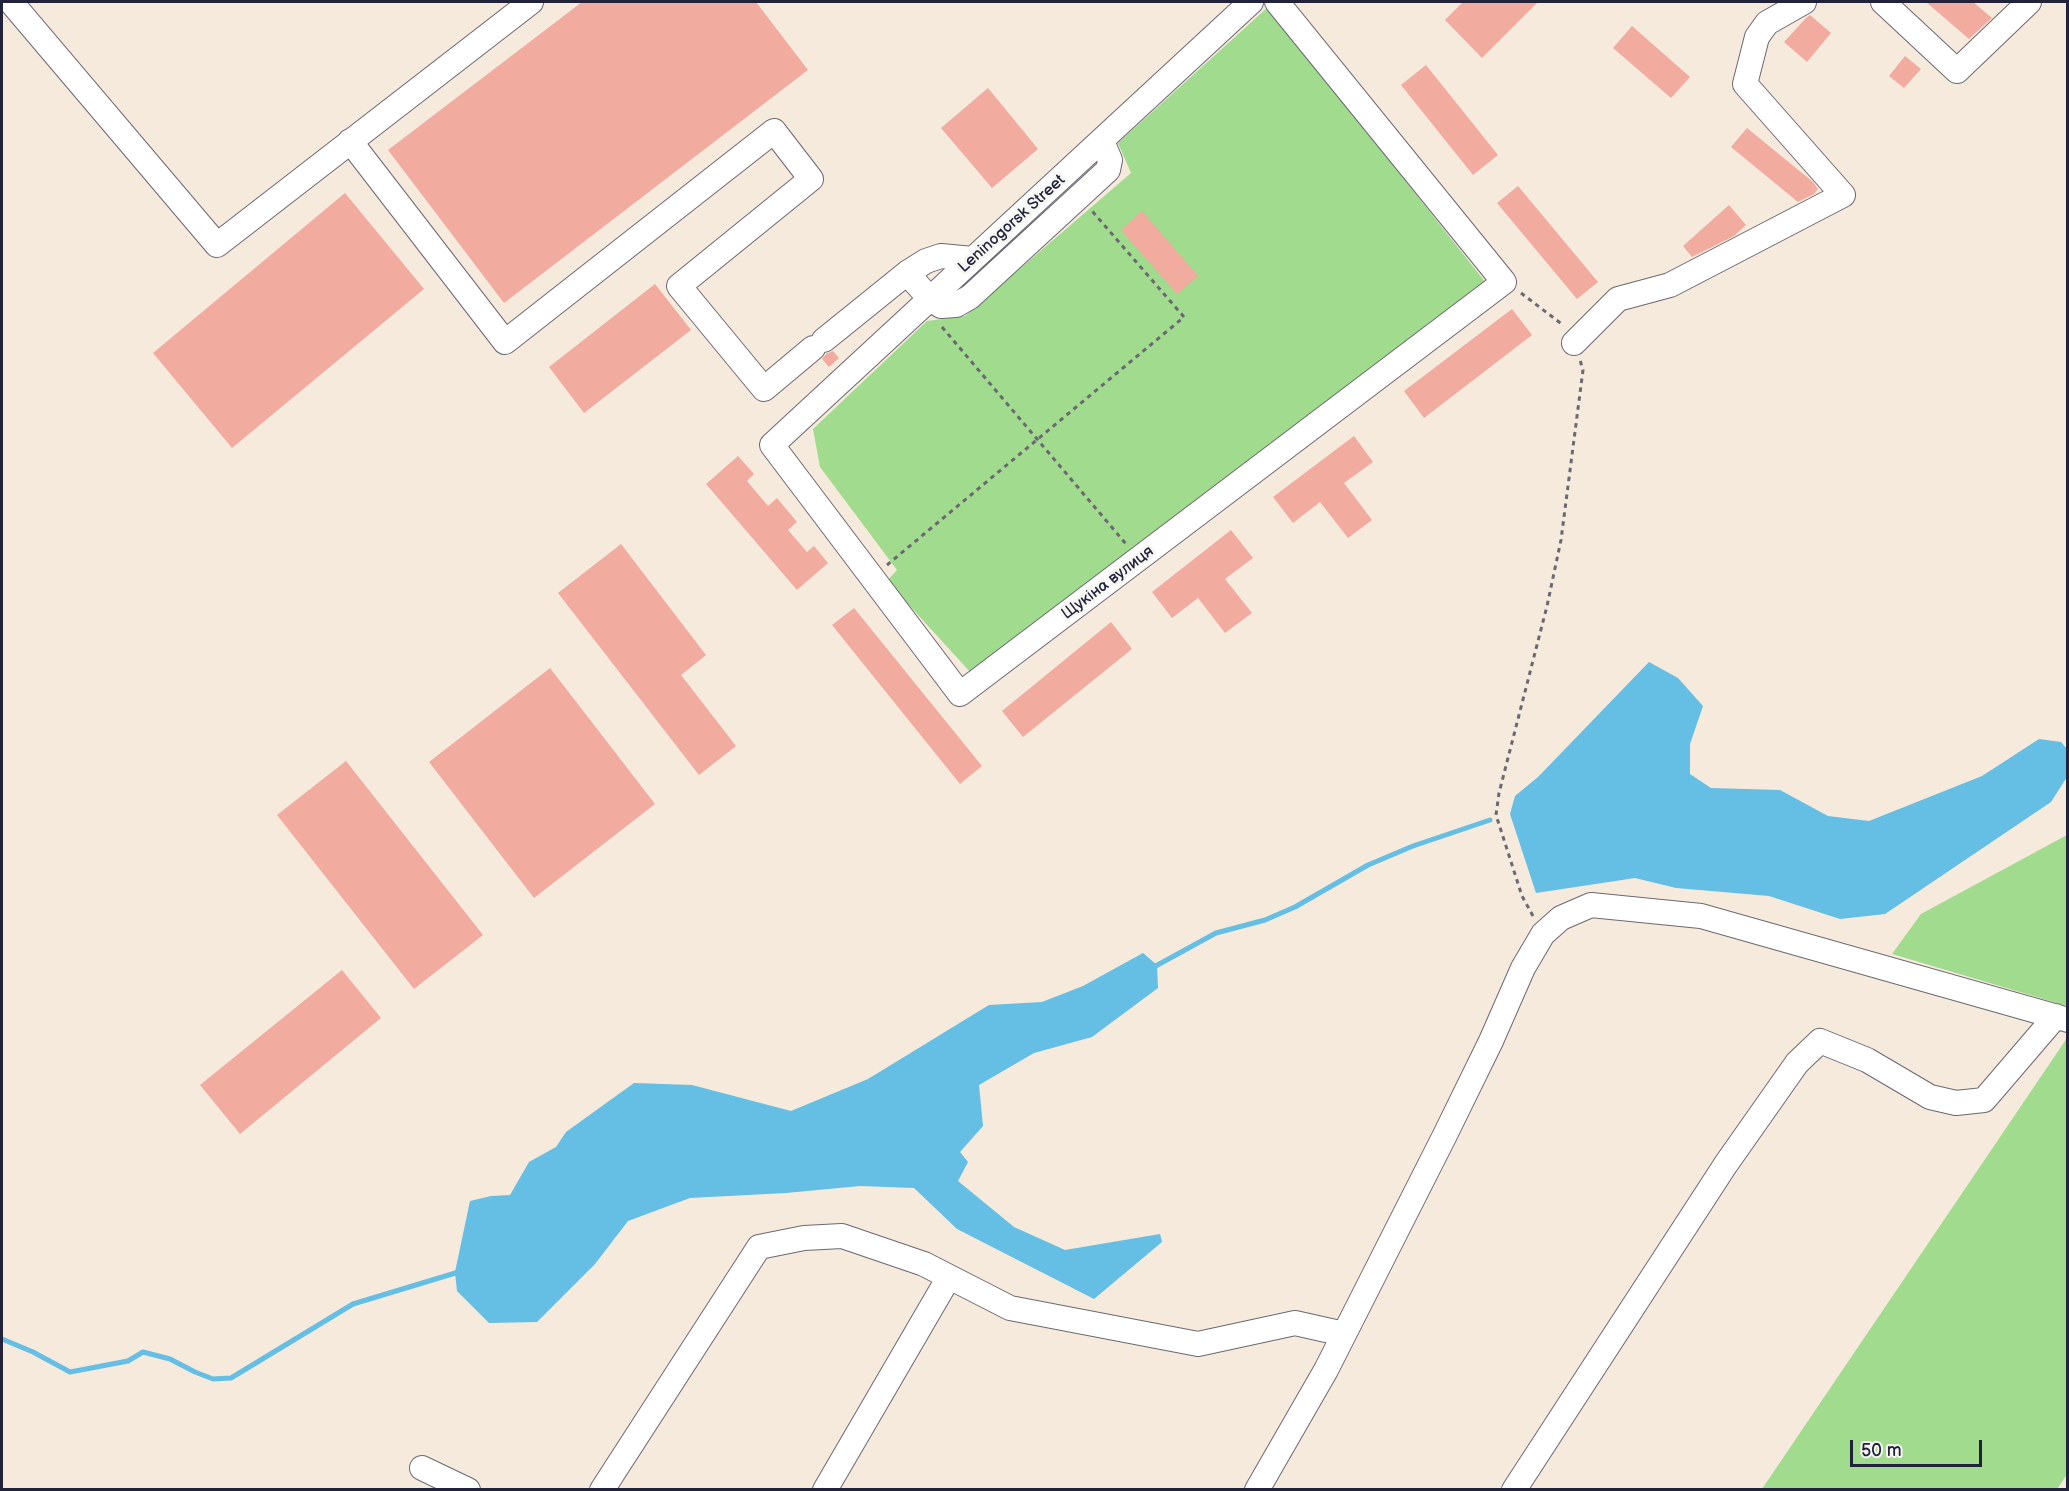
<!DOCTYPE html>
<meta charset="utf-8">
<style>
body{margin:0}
#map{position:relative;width:2069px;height:1491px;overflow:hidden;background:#f5eadc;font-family:"Balsamiq Sans",sans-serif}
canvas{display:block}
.frame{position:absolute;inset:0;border:3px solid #22223b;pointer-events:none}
.scale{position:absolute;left:1850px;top:1440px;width:132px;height:27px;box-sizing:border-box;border:3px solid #22223b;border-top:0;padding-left:8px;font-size:18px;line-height:21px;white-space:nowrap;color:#22223b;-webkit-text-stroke:4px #f6f6f2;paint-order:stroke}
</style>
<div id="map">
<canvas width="2069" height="1491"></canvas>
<div class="frame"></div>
<div class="scale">50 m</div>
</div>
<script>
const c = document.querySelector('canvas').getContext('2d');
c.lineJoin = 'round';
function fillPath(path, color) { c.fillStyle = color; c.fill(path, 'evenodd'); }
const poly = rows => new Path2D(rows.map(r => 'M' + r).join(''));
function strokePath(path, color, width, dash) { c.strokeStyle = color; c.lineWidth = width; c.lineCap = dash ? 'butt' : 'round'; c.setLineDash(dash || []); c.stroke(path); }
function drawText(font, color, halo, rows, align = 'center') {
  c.font = font + ' "Balsamiq Sans",sans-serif'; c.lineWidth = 6; c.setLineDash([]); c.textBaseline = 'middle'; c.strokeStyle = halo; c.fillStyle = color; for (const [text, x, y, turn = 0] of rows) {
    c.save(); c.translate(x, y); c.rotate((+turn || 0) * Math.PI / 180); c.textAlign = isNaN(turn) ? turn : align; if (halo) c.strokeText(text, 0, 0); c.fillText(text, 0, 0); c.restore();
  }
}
fillPath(poly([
 [1268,7,1486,283,972,674,887,581,897,570,820,467,813,429,927,321,965,316,1131,173,1118,143],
 [2067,835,2067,1006,1892,954,1921,914],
 [2067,1038,2068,1473,2057,1489,1762,1489]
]), '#a0db8e');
fillPath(poly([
 [1649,662,1678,678,1703,706,1690,744,1690,774,1711,788,1780,790,1828,816,1869,821,1982,776,2039,739,2061,742,2067,749,2067,777,2051,802,1885,914,1840,919,1769,896,1676,888,1635,878,1536,893,1510,814,1515,796,1538,777],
 [1143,953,1157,965,1158,988,1092,1037,1034,1053,979,1085,983,1126,960,1152,968,1162,958,1181,1014,1227,1065,1250,1160,1234,1162,1242,1094,1299,957,1229,914,1188,860,1186,786,1193,690,1198,628,1221,595,1264,537,1322,489,1323,457,1291,455,1272,470,1201,491,1196,510,1195,529,1162,556,1147,566,1132,634,1083,692,1085,791,1111,868,1079,989,1005,1042,1002,1083,986]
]), '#65bee3');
strokePath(poly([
 [1152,968,1216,933,1265,920,1295,907,1368,865,1413,846,1490,820],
 [2,1339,33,1352,70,1372,128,1361,143,1352,170,1359,195,1372,213,1379,231,1378,353,1304,462,1271]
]), '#65bee3', 5);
fillPath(poly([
 [582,2,756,2,808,70,504,303,388,150],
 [1463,2,1538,2,1482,58,1445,20],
 [1926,2,1973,2,1992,18,1969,39],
 [1810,15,1831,33,1807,62,1784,42,1806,18],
 [1632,26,1690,77,1671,98,1613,48],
 [1905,56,1921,69,1904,88,1889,76],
 [1426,65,1498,155,1473,175,1401,85],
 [988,88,1038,149,992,188,941,128],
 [1747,128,1813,182,1818,189,1814,194,1798,202,1731,147],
 [1518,186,1598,282,1577,299,1497,203],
 [345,193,424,289,232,448,153,353],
 [1729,205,1746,225,1734,236,1692,257,1683,246],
 [1142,211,1198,276,1177,294,1121,230],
 [655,284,691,330,584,413,549,367],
 [1512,309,1532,335,1424,418,1404,391],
 [833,351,839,358,829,367,822,359,826,354],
 [1354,436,1373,462,1344,483,1372,520,1348,538,1320,502,1293,523,1273,497],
 [738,456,754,474,747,481,768,506,777,498,797,522,788,530,807,552,814,546,828,563,797,590,706,484],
 [1231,530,1253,558,1225,579,1252,613,1225,633,1198,598,1172,618,1152,592],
 [621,544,706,655,681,675,736,746,699,775,558,593],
 [854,608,982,766,960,784,832,625],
 [1111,622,1132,649,1023,737,1002,711],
 [550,668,655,804,534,898,429,762],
 [346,761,483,935,414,989,277,815],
 [342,970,381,1018,240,1134,200,1085]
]), '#f1ab9f');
const minor = poly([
 [11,2,217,245,531,2],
 [1251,2,772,445,960,694,1504,282,1277,2],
 [1883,2,1957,71,2029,2],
 [350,141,505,342,774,131,811,179,679,286,764,389,813,348],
 [907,273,930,299,941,306,956,305,970,297,1108,170,1110,160,1102,141],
 [824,340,907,273,926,261,941,256,973,259],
 [1574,343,1618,299,1670,285,1843,195,1745,84,1757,37,1767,23,1804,2],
 [422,1468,468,1490],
 [602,1490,759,1247,804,1238,842,1236,924,1264,1010,1308,1198,1344,1295,1323,1344,1334],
 [825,1490,949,1277],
 [1257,1490,1326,1370,1445,1135,1491,1041,1523,968,1543,934,1561,918,1591,905,1701,916,2068,1020],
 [1514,1490,1726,1164,1797,1063,1820,1041,1867,1060,1930,1097,1956,1103,1984,1100,2056,1016]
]);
strokePath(minor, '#6c6873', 26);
strokePath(poly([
 [1521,293,1563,325],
 [942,327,1126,544],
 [887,565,1184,317,1092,211],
 [1533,916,1522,896,1496,815,1499,793,1547,606,1561,540,1583,370,1580,360]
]), '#6c6873', 3, [4.5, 4.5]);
strokePath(minor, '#fff', 24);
drawText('16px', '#22223b', '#f6f6f2', [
 ["Leninogorsk Street",1012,224,-42],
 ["Щукіна вулиця",1108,583,-37]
]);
</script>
